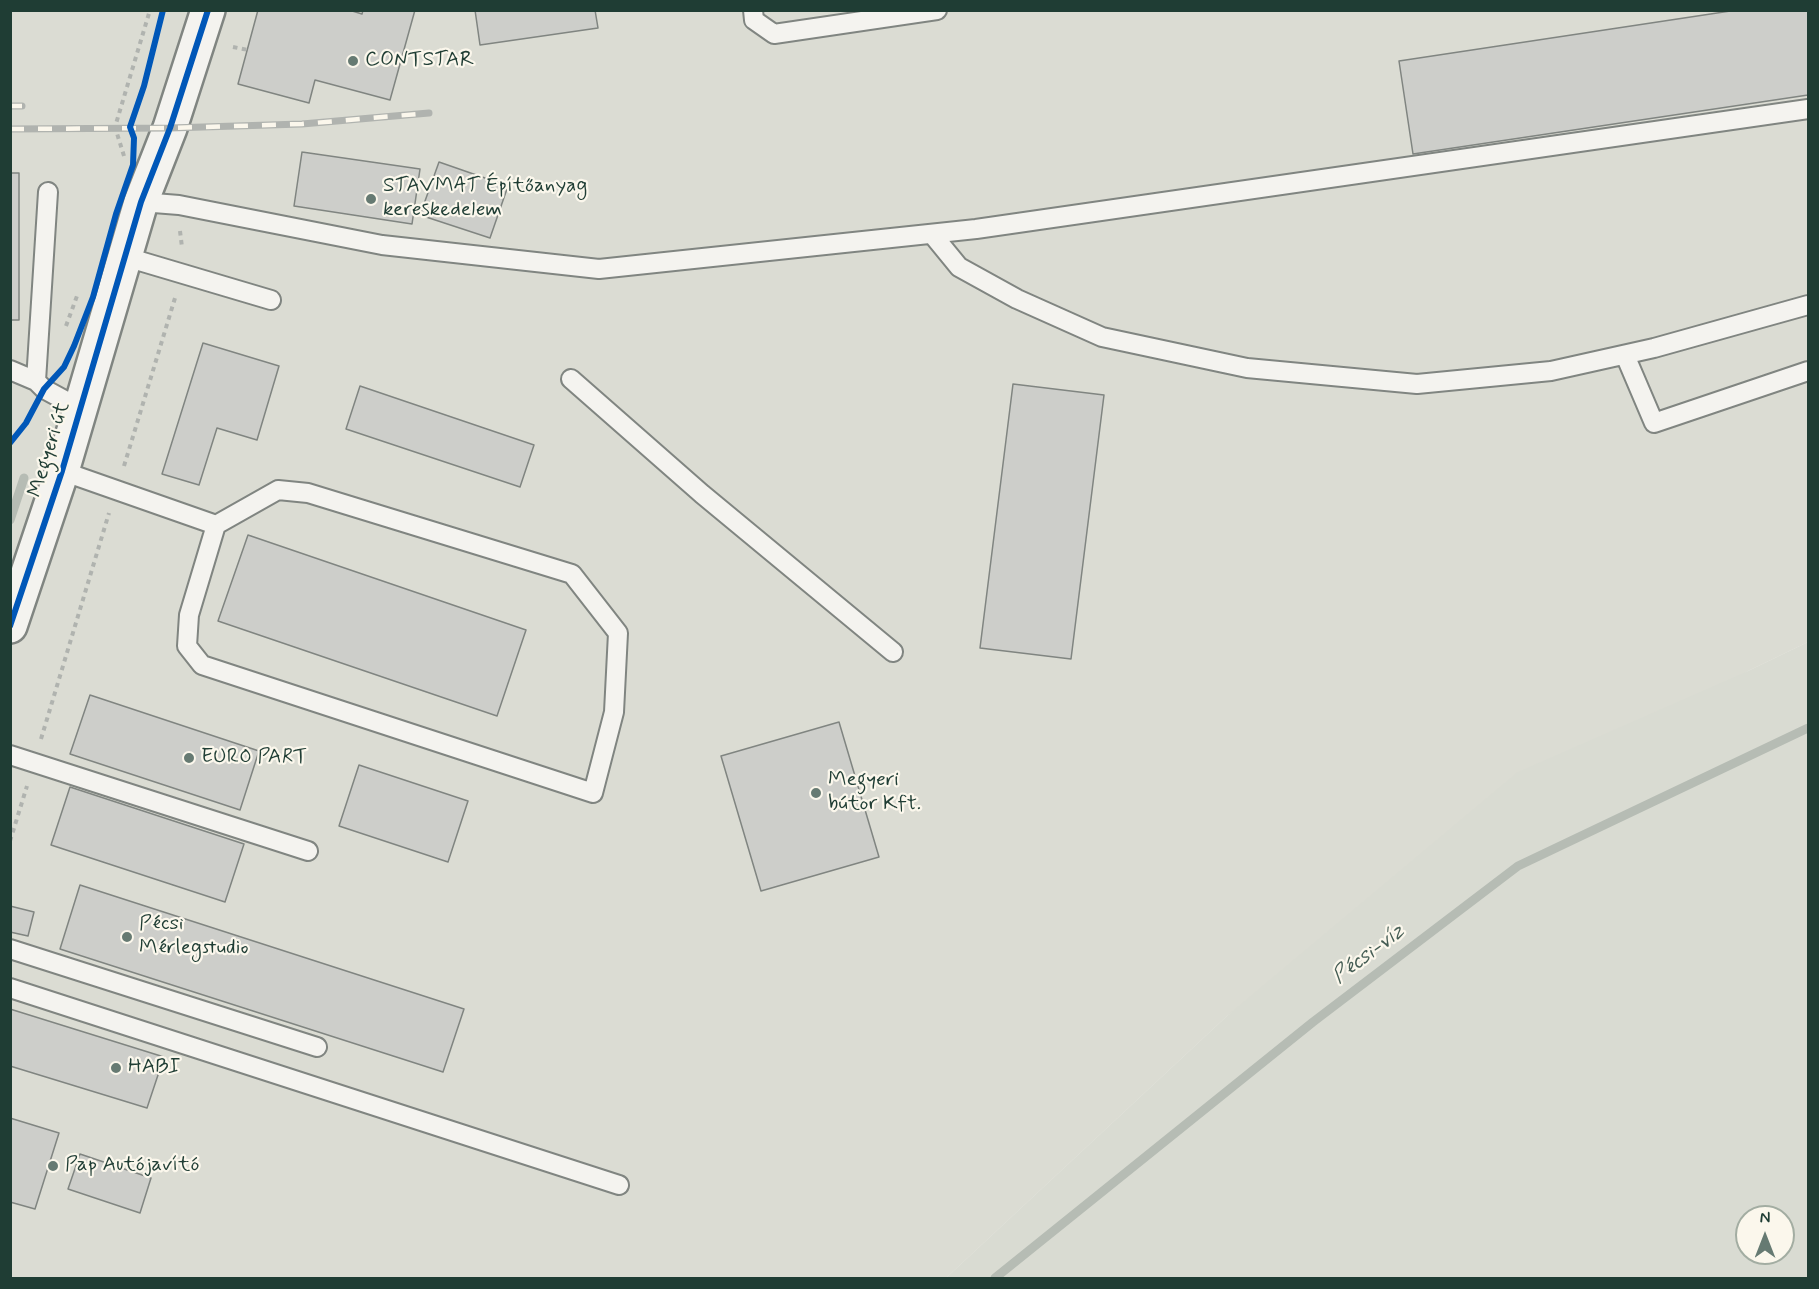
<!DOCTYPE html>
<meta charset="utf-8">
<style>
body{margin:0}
#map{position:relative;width:1819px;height:1289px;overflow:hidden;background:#ebeae4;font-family:Mynerve,sans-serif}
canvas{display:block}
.frame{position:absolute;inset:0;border:12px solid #1f3d34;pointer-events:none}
.north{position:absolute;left:1735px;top:1205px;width:60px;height:60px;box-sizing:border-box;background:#fbf7ec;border:2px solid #a3ada2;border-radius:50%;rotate:0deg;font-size:16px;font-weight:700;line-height:24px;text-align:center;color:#1f3d34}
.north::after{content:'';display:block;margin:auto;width:21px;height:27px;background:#667a72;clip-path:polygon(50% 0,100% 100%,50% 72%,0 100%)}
</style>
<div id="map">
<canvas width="1819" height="1289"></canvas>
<div class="frame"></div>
<div class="north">N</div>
</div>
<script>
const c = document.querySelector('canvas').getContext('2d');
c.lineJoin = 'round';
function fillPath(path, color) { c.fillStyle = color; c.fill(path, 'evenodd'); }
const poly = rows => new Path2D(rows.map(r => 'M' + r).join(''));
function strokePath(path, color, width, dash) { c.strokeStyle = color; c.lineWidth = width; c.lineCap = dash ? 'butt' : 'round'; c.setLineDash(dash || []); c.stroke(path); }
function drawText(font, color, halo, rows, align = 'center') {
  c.font = font + ' Mynerve,sans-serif'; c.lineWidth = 4.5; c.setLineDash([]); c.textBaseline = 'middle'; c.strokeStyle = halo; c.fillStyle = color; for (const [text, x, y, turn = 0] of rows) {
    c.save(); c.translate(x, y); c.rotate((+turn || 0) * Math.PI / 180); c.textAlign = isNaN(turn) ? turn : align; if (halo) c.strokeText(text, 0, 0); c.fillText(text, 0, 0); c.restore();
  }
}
fillPath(poly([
 [10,11,1808,11,1808,642,1748,671,1227,1016,946,1278,11,1278]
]), '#dbdcd3');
fillPath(poly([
 [1808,642,1808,1278,946,1278,1227,1016,1518,772,1748,671],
 [1747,1217,1783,1217,1783,1253,1747,1253]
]), '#d9dbd2');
strokePath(poly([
 [10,520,24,478],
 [995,1278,1313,1022,1518,866,1808,728]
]), '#b6bcb4', 9);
const building = poly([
 [258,10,349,10,362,14,363,10,415,10,390,100,315,80,309,103,238,84,258,10],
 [475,10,595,10,598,28,480,45,475,10],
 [1737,10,1808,10,1808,95,1413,154,1399,61,1737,10],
 [302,152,420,169,412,224,294,206,302,152],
 [439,162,508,186,490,238,420,215,439,162],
 [10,173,19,173,19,320,10,320,10,173],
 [203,343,279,366,257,440,217,428,199,485,162,474,203,343],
 [1013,384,1104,395,1071,659,980,648,1013,384],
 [360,386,534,445,520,487,346,429,360,386],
 [248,535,526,630,497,716,218,621,248,535],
 [90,695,259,751,240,810,70,754,90,695],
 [839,722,879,857,761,891,721,756,839,722],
 [359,765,468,801,448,862,339,826,359,765],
 [70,787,244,844,225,902,51,845,70,787],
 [80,885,464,1009,443,1072,60,949,80,885],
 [10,906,34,912,28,936,10,932,10,906],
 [10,1009,164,1057,147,1108,10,1066,10,1009],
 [10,1118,59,1133,35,1209,10,1202,10,1118],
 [80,1154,151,1178,140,1213,68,1189,80,1154]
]);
fillPath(building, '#cdceca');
strokePath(building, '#808581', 1.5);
const lane = poly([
 [753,10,754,20,774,34,937,10],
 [141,202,179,205,382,245,599,269,976,229,1808,109],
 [932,234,959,267,1017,299,1102,337,1247,368,1417,384,1551,371,1654,348,1808,305],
 [126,257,271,300],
 [1625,355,1654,423,1808,371],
 [10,370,36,381,44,389,79,408],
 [571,379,702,494,893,652],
 [36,381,48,192],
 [62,471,216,525,189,615,187,646,202,665,593,793,614,712,618,633,572,574,308,493,278,490,216,525],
 [10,755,308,851],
 [10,949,317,1047],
 [10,988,619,1185]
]);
const street = poly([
 [10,626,62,471,141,202,170,128,208,10]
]);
strokePath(lane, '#808581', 22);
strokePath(street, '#808581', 38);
strokePath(poly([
 [233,47,248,50],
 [124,156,115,127,150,10],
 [180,231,182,247],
 [66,326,77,296],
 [124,466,175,298],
 [41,739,109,513],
 [10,841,27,786]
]), '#b0b3af', 4, [4.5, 4.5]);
strokePath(lane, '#f4f3ef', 18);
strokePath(street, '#f4f3ef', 33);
const rail = poly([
 [10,106,22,106],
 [10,129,170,128,302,124,429,113]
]);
strokePath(rail, '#b0b3af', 7);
strokePath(rail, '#fbf7ec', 4.5, [14]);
strokePath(poly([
 [10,443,26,423,44,389,64,367,74,346,93,297,116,214,133,165,134,138,130,127,144,86,163,10],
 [10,626,62,471,141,202,170,128,208,10]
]), '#0057b8', 6);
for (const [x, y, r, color] of [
 [353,61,6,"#667a72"],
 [371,199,6,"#667a72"],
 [189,758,6,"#667a72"],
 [816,793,6,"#667a72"],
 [127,937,6,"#667a72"],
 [116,1068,6,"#667a72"],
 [53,1166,6,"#667a72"]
]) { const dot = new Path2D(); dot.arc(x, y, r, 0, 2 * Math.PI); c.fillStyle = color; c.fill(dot); strokePath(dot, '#fbf7ec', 2); }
drawText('21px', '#1f3d34', '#fbf7ec', [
 ["CONTSTAR",365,61],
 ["STAVMAT Építőanyag",383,187],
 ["kereskedelem",383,211],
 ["EURO PART",201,758],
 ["Megyeri",828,781],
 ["bútor Kft.",828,805],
 ["Pécsi",139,925],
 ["Mérlegstudio",139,949],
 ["HABI",128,1068],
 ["Pap Autójavító",65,1166]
], 'left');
drawText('21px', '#1f3d34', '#fbf7ec', [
 ["Megyeri út",50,450,-73]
]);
drawText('italic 22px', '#455d54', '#fbf7ec', [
 ["Pécsi-víz",1369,955,-37]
]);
</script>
